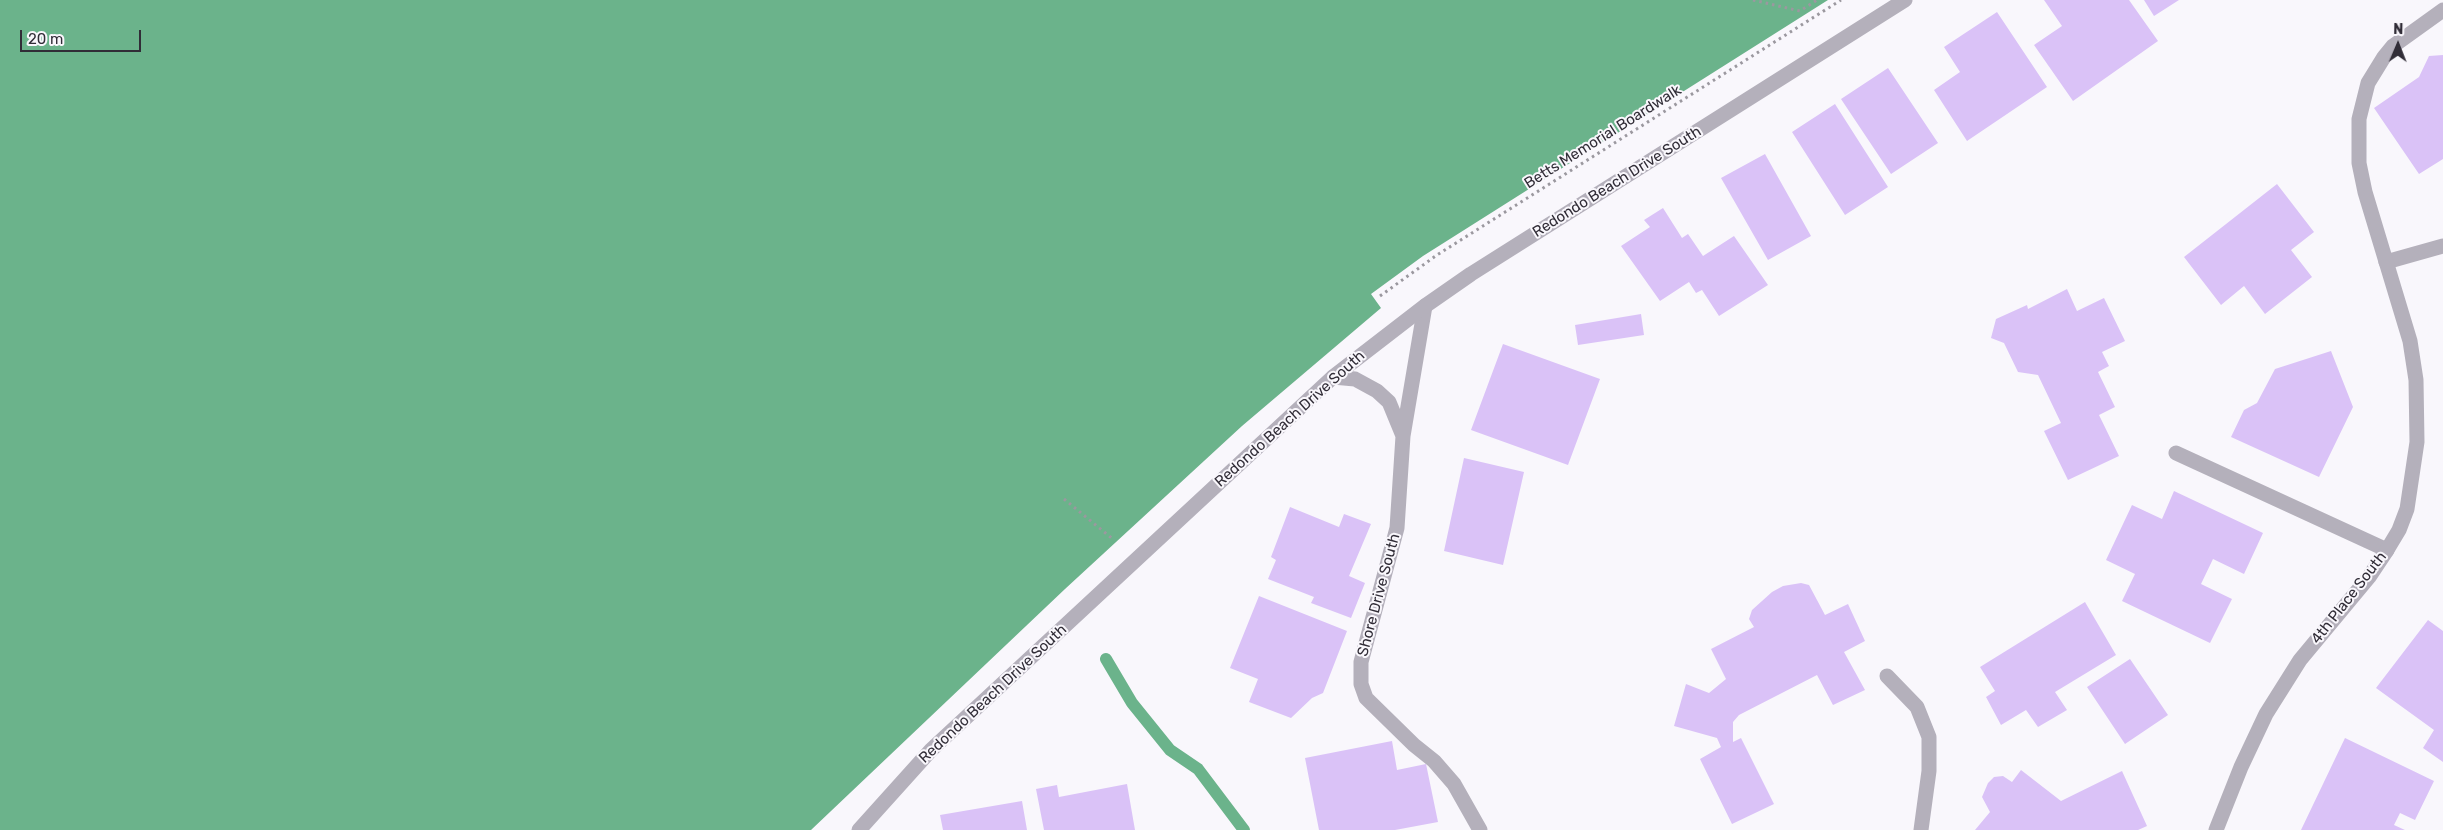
<!DOCTYPE html>
<style>
body{margin:0}
#map{position:relative;width:2443px;height:830px;overflow:hidden;background:#f9f7fc;font-family:Rubik,sans-serif}
canvas{display:block}
.north{position:absolute;left:2373px;top:20px;width:50px;height:50px;-webkit-text-stroke:4px #f9f7fc;paint-order:stroke;rotate:1deg;font-size:14px;font-weight:700;line-height:20px;text-align:center;color:#312d37}
.north::after{content:'';display:block;margin:auto;width:18px;height:22px;background:#312d37;clip-path:polygon(50% 0,100% 100%,50% 72%,0 100%)}
.scale{position:absolute;left:20px;top:30px;width:121px;height:22px;box-sizing:border-box;border:2px solid #312d37;border-top:0;padding-left:6px;font-size:15px;line-height:18px;white-space:nowrap;color:#312d37;-webkit-text-stroke:4px #f9f7fc;paint-order:stroke}
</style>
<div id="map">
<canvas width="2443" height="830"></canvas>
<div class="north">N</div>
<div class="scale">20 m</div>
</div>
<script>
const c = document.querySelector('canvas').getContext('2d');
c.lineJoin = 'round';
function fillPath(path, color) { c.fillStyle = color; c.fill(path, 'evenodd'); }
const poly = rows => new Path2D(rows.map(r => 'M' + r).join(''));
function strokePath(path, color, width, dash) { c.strokeStyle = color; c.lineWidth = width; c.lineCap = dash ? 'butt' : 'round'; c.setLineDash(dash || []); c.stroke(path); }
function drawText(font, color, halo, rows, align = 'center') {
  c.font = font + ' Rubik,sans-serif'; c.lineWidth = 4; c.setLineDash([]); c.textBaseline = 'middle'; c.strokeStyle = halo; c.fillStyle = color; for (const [text, x, y, turn = 0] of rows) {
    c.save(); c.translate(x, y); c.rotate((+turn || 0) * Math.PI / 180); c.textAlign = isNaN(turn) ? turn : align; if (halo) c.strokeText(text, 0, 0); c.fillText(text, 0, 0); c.restore();
  }
}
fillPath(poly([
 [0,0,1828,0,1423,256,1371,294,1381,308,1242,426,1065,589,811,830,0,830]
]), '#6bb38b');
strokePath(poly([
 [1106,659,1132,703,1170,750,1198,769,1244,830]
]), '#6bb38b', 12);
fillPath(poly([
 [2044,0,2129,0,2158,41,2073,101,2034,45,2062,26],
 [2144,0,2179,0,2154,16],
 [1997,12,2047,87,1967,141,1934,90,1960,72,1944,47],
 [2443,55,2443,159,2419,174,2374,108,2419,77,2429,56],
 [1888,68,1938,143,1891,174,1841,99],
 [1835,104,1888,187,1845,215,1792,132],
 [1765,154,1811,236,1768,260,1721,178],
 [2277,184,2314,232,2291,250,2312,277,2265,314,2244,286,2221,305,2184,257],
 [1663,208,1682,238,1688,234,1703,256,1734,236,1768,285,1719,316,1702,290,1696,293,1689,282,1660,301,1621,246,1650,227,1644,220],
 [2067,289,2077,311,2104,298,2125,341,2102,352,2109,366,2098,372,2115,407,2099,415,2119,456,2068,480,2044,431,2061,423,2038,375,2018,372,2004,343,1991,338,1996,319,2027,305,2028,309],
 [1641,314,1644,335,1578,345,1575,325],
 [1503,344,1600,379,1568,465,1471,430],
 [2331,351,2353,407,2319,477,2231,437,2244,410,2257,403,2275,369],
 [1464,458,1524,472,1503,565,1444,551],
 [2174,491,2263,533,2244,574,2213,559,2201,584,2232,599,2210,643,2122,601,2135,574,2106,560,2132,505,2162,519],
 [1290,507,1339,527,1344,514,1371,524,1349,576,1365,583,1351,618,1311,603,1314,597,1268,579,1276,560,1271,557],
 [1801,583,1809,585,1825,615,1848,604,1865,641,1844,652,1865,690,1833,705,1817,675,1739,715,1733,722,1733,742,1741,738,1774,804,1732,824,1700,759,1721,747,1717,738,1674,726,1686,684,1709,693,1726,679,1711,649,1754,627,1749,619,1752,610,1772,592,1783,586],
 [1259,596,1347,631,1323,693,1312,698,1291,718,1249,702,1258,679,1230,668],
 [2085,602,2116,655,2055,692,2067,710,2038,727,2026,710,2001,725,1986,697,1995,691,1980,667],
 [2428,620,2443,631,2443,762,2423,748,2434,730,2376,688],
 [2130,659,2168,715,2125,744,2087,687],
 [2345,738,2434,781,2415,820,2400,813,2394,825,2405,830,2301,830],
 [1392,741,1397,770,1426,764,1438,822,1395,830,1319,830,1305,758],
 [2021,770,2061,801,2122,771,2147,826,2138,830,1975,830,1990,812,1982,797,1988,783,1994,777,2003,776,2012,782],
 [1127,784,1135,830,1044,830,1036,789,1057,785,1059,797],
 [1022,801,1027,830,943,830,940,815]
]), '#dac2f7');
strokePath(poly([
 [1753,0,1800,11,1817,0],
 [1380,296,1437,255,1841,0],
 [1064,499,1114,540]
]), '#9b989f', 3, [2.5, 4]);
strokePath(poly([
 [2386,262,2443,246],
 [2176,453,2387,550],
 [1887,676,1917,707,1929,737,1929,771,1921,830]
]), '#b4b0bb', 15);
strokePath(poly([
 [1425,306,1403,436,1397,528,1361,662,1361,684,1366,698,1414,745,1434,761,1454,784,1480,830],
 [1333,377,1355,379,1377,391,1389,402,1403,436],
 [2216,830,2241,767,2266,714,2300,660,2369,577,2387,550,2399,530,2407,509,2417,442,2416,380,2410,341,2365,192,2359,163,2359,119,2368,83,2384,57,2393,46,2443,10]
]), '#b4b0bb', 15);
strokePath(poly([
 [859,830,931,750,1333,377,1425,306,1471,274,1905,0]
]), '#b4b0bb', 15);
drawText('15px', '#312d37', '#f9f7fc', [
 ["Betts Memorial Boardwalk",1603,137,-32],
 ["Redondo Beach Drive South",1617,182,-32],
 ["Redondo Beach Drive South",1290,419,-42],
 ["Shore Drive South",1379,595,-75],
 ["4th Place South",2349,598,-52],
 ["Redondo Beach Drive South",993,694,-43]
]);
</script>
